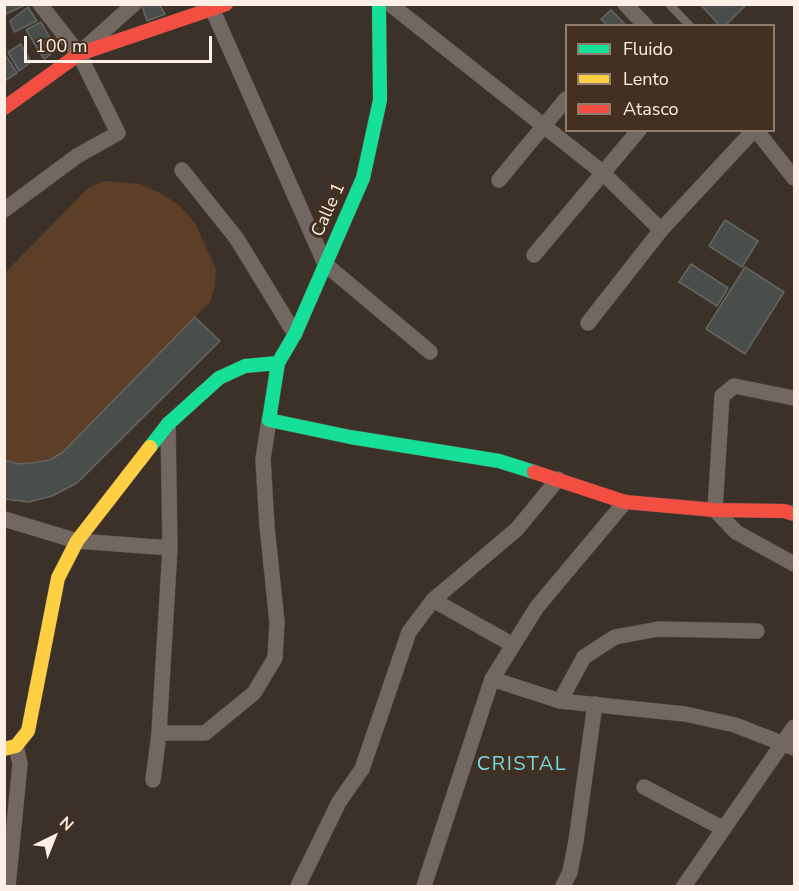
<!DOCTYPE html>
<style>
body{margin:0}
#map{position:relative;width:799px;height:891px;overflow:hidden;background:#3c3128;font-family:"Nunito Sans",sans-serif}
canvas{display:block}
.frame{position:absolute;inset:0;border:6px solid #fcefe5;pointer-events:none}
.legend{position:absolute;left:565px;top:24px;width:210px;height:108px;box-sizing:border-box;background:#443020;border:2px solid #8e7c6f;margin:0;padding:8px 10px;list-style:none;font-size:18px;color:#fcefe5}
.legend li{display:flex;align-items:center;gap:12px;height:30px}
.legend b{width:30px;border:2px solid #8e7c6f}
.north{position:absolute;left:24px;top:807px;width:60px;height:60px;-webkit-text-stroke:4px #443020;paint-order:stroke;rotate:43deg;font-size:16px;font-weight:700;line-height:24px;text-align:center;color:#fcefe5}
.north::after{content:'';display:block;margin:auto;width:21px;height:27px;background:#fcefe5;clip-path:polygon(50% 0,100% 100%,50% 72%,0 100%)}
.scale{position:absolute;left:24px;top:36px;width:188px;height:27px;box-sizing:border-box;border:3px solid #fcefe5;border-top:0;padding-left:8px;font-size:18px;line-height:21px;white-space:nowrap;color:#fcefe5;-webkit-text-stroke:4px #443020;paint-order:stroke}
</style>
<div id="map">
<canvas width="799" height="891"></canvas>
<div class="frame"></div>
<ul class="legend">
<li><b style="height:8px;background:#16e098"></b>Fluido</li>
<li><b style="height:8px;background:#ffcf43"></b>Lento</li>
<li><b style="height:8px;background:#f24e42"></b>Atasco</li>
</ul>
<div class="north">N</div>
<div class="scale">100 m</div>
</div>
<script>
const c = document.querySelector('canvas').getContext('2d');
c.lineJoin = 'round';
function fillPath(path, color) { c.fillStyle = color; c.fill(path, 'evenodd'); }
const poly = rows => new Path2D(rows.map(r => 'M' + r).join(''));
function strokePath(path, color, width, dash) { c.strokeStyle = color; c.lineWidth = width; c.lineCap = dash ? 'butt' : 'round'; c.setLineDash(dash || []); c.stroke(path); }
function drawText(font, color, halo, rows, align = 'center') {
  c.font = font + ' "Nunito Sans",sans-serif'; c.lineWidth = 6; c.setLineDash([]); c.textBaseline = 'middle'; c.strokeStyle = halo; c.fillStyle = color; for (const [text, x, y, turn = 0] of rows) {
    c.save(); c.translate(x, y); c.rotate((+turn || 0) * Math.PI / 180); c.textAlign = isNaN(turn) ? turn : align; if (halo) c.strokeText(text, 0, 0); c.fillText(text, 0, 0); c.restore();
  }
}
fillPath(poly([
 [104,181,140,184,160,193,180,206,195,223,216,269,215,285,210,302,63,452,50,460,39,462,20,464,5,460,5,273,88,188]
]), '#5c3f26');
const building = poly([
 [6,4,24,4,25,5,4,15,6,4],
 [144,4,159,4,165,14,147,21,142,6,144,4],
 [700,4,747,4,725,26,720,26,700,4],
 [28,7,37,21,14,32,10,21,28,7],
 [611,10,625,24,623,26,608,26,601,19,611,10],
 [41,22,57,50,44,59,26,30,41,22],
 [21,44,31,62,19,71,8,52,21,44],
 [4,53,17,73,6,80,4,77,4,53],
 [725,220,758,241,742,267,709,246,725,220],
 [691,264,728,288,717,306,679,282,691,264],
 [745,267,784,292,745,354,706,329,745,267],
 [195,317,220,341,77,483,52,496,29,502,4,499,4,460,20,464,39,462,50,460,63,452,195,317]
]);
fillPath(building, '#4a4e4a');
strokePath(building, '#646562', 1.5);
const lane = poly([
 [669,4,690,26]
]);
const street = poly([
 [210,4,325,264,430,352],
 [390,4,602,172,661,230],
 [625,4,646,26],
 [85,48,134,4],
 [756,130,794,178],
 [182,170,237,239,295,334],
 [499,180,566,99],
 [4,210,77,156,118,133,79,54,40,4],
 [534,255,639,130],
 [588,323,661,230,754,130],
 [794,398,734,386,722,396,715,510,736,532,794,564],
 [4,519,77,541,170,548],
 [433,600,513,645],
 [492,679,560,701,685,714,735,725,794,748],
 [560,701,584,657,615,637,658,629,757,631],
 [159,733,205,733,254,693,275,658,277,622,267,526,263,459,269,420],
 [153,780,159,733,170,548,168,424],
 [644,787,724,829],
 [8,886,20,764,16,746],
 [298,886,339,802,362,769,409,632,433,600,517,529,558,479],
 [424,886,492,679,537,607,625,502],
 [563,886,570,872,576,841,595,704],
 [684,886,794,727]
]);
const fast = poly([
 [379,4,380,100,363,178,295,334,278,363,269,420,350,437,499,461,534,472],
 [150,447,168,424,219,378,245,366,278,363]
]);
const slow = poly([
 [4,749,16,746,28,731,58,578,77,541,150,447]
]);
const jam = poly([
 [4,108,79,54,226,4],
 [534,472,625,502,715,510,784,511,794,514]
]);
strokePath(lane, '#564d44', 9);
strokePath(street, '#564d44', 16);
strokePath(fast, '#564d44', 15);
strokePath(slow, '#564d44', 15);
strokePath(jam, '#564d44', 15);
strokePath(lane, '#726861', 8);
strokePath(street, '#726861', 15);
strokePath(fast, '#16e098', 14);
strokePath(slow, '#ffcf43', 14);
strokePath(jam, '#f24e42', 14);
drawText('18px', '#fcefe5', '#443020', [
 ["Calle 1",329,210,-66]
]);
c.letterSpacing = '1.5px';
drawText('20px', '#70dbe7', '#443020', [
 ["CRISTAL",522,765]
]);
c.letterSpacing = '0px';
</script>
